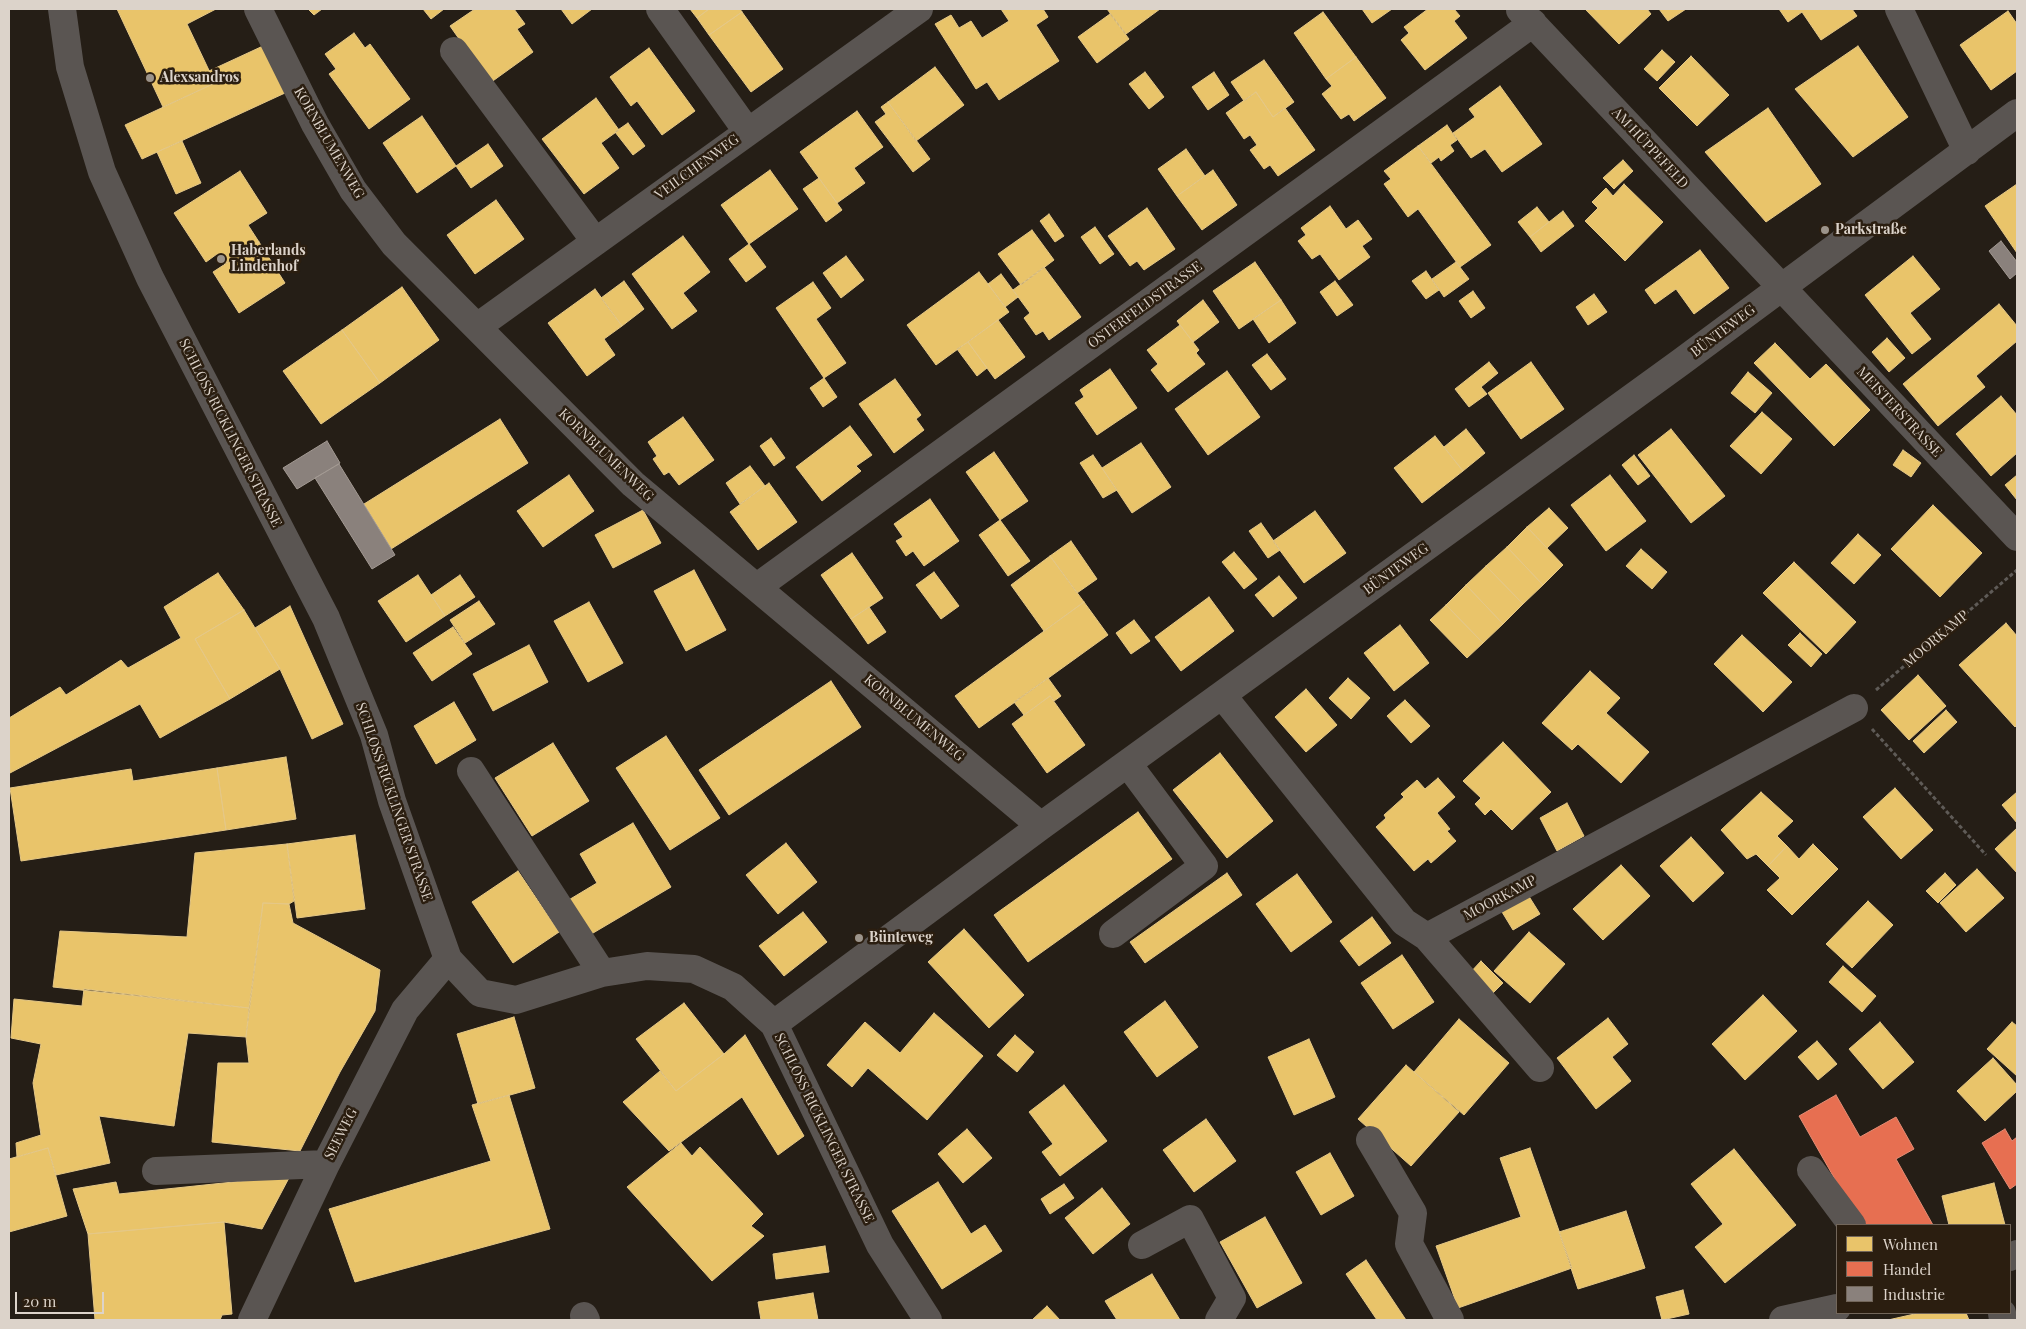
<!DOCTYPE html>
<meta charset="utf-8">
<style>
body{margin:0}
#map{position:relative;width:2026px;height:1329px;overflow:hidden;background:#251e16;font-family:"Playfair Display",serif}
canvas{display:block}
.frame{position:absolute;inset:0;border:10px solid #dcd3ca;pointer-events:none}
.legend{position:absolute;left:1836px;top:1224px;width:175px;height:90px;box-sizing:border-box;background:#2b1e10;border:1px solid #72665a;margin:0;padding:6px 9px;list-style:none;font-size:15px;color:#dcd3ca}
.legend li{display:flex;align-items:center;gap:10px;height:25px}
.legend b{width:25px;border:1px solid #72665a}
.scale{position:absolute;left:15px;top:1292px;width:89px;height:22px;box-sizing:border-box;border:2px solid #dcd3ca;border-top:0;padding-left:6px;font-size:15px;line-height:18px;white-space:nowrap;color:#dcd3ca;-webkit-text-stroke:4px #2b1e10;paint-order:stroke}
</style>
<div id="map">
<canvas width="2026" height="1329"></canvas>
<div class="frame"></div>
<ul class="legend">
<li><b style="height:14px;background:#e9c46a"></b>Wohnen</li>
<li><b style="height:14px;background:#e76f51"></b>Handel</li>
<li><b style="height:14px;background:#8a817c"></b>Industrie</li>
</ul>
<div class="scale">20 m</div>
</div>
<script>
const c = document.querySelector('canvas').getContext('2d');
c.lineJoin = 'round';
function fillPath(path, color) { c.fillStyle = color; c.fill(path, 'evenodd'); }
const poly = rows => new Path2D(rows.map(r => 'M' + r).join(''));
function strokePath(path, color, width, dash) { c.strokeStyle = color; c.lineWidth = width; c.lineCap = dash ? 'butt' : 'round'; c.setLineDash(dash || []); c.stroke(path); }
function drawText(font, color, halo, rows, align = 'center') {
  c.font = font + ' "Playfair Display",serif'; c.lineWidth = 5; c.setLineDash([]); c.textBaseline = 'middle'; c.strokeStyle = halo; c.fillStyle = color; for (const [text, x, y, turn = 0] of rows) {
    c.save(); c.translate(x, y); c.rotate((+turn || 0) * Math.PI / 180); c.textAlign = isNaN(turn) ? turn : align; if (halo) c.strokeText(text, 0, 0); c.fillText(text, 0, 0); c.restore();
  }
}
const homes = poly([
 [117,9,216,9,187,24,215,83,163,107,117,9],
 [308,9,322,9,314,15,308,9],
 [423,9,444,9,431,19,423,9],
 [475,9,514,9,525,24,517,29,533,52,490,83,450,26,475,9],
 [561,9,592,9,572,24,561,9],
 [690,9,709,9,697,18,690,9],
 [709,9,740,9,742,12,709,35,697,18,709,9],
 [1001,9,1043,9,1048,17,1036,25,1059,61,999,100,987,82,976,89,935,24,951,15,959,28,971,21,982,38,1009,21,1001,9],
 [1107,9,1160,9,1126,34,1107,9],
 [1362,9,1392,9,1372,23,1362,9],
 [1428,9,1454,9,1460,16,1454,21,1467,38,1425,70,1401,40,1409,33,1404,27,1428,9],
 [1585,9,1647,9,1651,14,1619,44,1585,9],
 [1659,9,1686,9,1668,21,1659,9],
 [1779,9,1852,9,1857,16,1821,40,1802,12,1788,22,1779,9],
 [2008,11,2017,24,2017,71,1991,90,1960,45,2008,11],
 [742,12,783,69,751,92,709,35,742,12],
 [1323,12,1356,57,1326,79,1294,33,1323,12],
 [1110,14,1129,39,1097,63,1078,37,1110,14],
 [354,33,365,48,370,44,410,99,369,129,329,74,336,69,325,54,354,33],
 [263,46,285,93,142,159,125,125,215,83,209,71,263,46],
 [1858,46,1908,117,1853,157,1795,89,1858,46],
 [649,48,695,111,662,135,637,101,631,106,610,77,649,48],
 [1662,50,1675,62,1657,81,1644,69,1662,50],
 [1691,56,1729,95,1697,126,1659,88,1691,56],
 [1356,57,1386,98,1354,121,1349,114,1341,119,1322,94,1332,86,1326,79,1356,57],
 [1264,60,1294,102,1273,117,1256,92,1244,101,1231,82,1264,60],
 [935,67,964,105,916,141,888,102,935,67],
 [1145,72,1164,97,1149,109,1129,84,1145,72],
 [1214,72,1229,95,1208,110,1192,87,1214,72],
 [1500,86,1542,144,1502,172,1485,149,1471,158,1453,133,1475,117,1469,109,1500,86],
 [1256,92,1273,117,1285,108,1315,150,1278,176,1270,165,1264,169,1250,150,1257,145,1250,135,1244,139,1226,113,1256,92],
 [596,98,619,130,601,143,619,168,584,194,542,139,596,98],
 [888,102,930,159,913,172,875,122,886,114,881,107,888,102],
 [1768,108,1821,184,1766,222,1705,152,1768,108],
 [857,111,883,147,854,168,865,183,837,203,800,152,857,111],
 [422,116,456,166,417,193,383,143,422,116],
 [628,123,645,146,633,155,615,132,628,123],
 [1447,125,1457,140,1450,145,1454,151,1441,161,1439,157,1431,163,1418,146,1447,125],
 [182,141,201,183,176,194,157,152,182,141],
 [488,144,503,166,471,188,456,166,488,144],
 [1418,146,1491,245,1460,267,1418,209,1408,217,1384,184,1391,179,1384,171,1418,146],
 [1186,149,1205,176,1177,196,1158,169,1186,149],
 [1623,160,1633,171,1614,189,1603,178,1623,160],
 [770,170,798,209,749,244,721,205,770,170],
 [1213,170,1237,205,1202,230,1177,196,1213,170],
 [240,171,267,213,248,225,259,242,224,264,217,254,206,262,174,213,240,171],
 [819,178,842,210,826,222,803,189,819,178],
 [1624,184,1663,222,1625,261,1585,221,1598,208,1592,202,1606,188,1613,196,1624,184],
 [2017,184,2017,253,1985,206,2017,184],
 [496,200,524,239,475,274,447,235,496,200],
 [1330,206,1346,229,1358,220,1372,239,1362,246,1370,257,1339,280,1320,254,1312,259,1298,241,1306,235,1301,228,1330,206],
 [1537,207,1549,222,1530,237,1518,222,1537,207],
 [1147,208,1175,249,1144,270,1137,261,1130,266,1108,236,1147,208],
 [1563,211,1574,226,1541,252,1530,237,1563,211],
 [1049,214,1064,236,1055,242,1040,221,1049,214],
 [1095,227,1114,254,1100,264,1081,237,1095,227],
 [1032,230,1054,260,1021,285,998,254,1032,230],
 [683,236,710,272,683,293,697,311,672,329,632,274,683,236],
 [259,242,285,283,239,313,213,272,259,242],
 [749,244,766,267,746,282,729,259,749,244],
 [1700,250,1729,288,1694,314,1676,289,1655,304,1645,290,1700,250],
 [846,256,864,280,841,298,823,273,846,256],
 [1913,256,1940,289,1910,313,1931,339,1912,354,1865,295,1913,256],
 [1255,262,1281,300,1239,329,1213,291,1255,262],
 [1456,262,1469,279,1444,297,1432,279,1456,262],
 [1044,267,1081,317,1049,340,1043,331,1036,335,1024,318,1030,313,1013,290,1044,267],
 [1426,271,1439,290,1426,299,1412,281,1426,271],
 [979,272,1009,312,936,365,907,325,979,272],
 [1001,274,1018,297,1005,307,988,284,1001,274],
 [624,281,644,309,622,326,601,298,624,281],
 [1335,281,1353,305,1337,316,1320,292,1335,281],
 [813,282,831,308,816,319,846,363,824,378,776,308,813,282],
 [402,287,439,340,380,383,342,330,402,287],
 [595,289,622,326,604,339,615,355,587,376,548,323,595,289],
 [1473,291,1485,308,1471,318,1459,301,1473,291],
 [1594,294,1607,312,1588,325,1576,307,1594,294],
 [1203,300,1219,322,1193,342,1177,321,1203,300],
 [1281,300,1296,323,1269,343,1253,319,1281,300],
 [1999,304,2017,326,2017,341,1976,376,1985,387,1938,426,1903,384,1999,304],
 [998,320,1025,357,995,379,968,342,998,320],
 [1180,325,1199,350,1196,353,1205,364,1168,392,1151,370,1158,364,1147,350,1180,325],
 [342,330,380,383,321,424,283,371,342,330],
 [1887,338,1905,358,1889,372,1872,352,1887,338],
 [968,342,987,368,977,376,957,349,968,342],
 [1775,343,1810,379,1826,364,1870,410,1834,446,1754,363,1775,343],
 [1267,354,1286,379,1271,390,1252,365,1267,354],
 [1489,362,1498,373,1481,387,1487,394,1469,407,1455,389,1489,362],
 [1531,362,1564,409,1521,439,1488,393,1531,362],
 [1110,369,1137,408,1097,435,1075,403,1084,397,1080,390,1110,369],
 [1227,371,1260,417,1208,455,1175,409,1227,371],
 [1748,372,1772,393,1755,413,1731,393,1748,372],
 [824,378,837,397,823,407,810,388,824,378],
 [895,379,921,415,916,419,924,430,894,453,859,404,895,379],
 [2001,396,2017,415,2017,453,1991,476,1956,434,2001,396],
 [1762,412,1792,439,1761,474,1730,446,1762,412],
 [683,417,714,460,679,485,669,472,664,475,653,459,657,456,648,442,683,417],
 [500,419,528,463,391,549,364,504,500,419],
 [850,426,872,455,856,466,861,471,822,501,796,467,850,426],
 [1466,429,1485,453,1463,471,1444,447,1466,429],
 [1671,429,1725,496,1691,523,1638,455,1671,429],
 [1435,436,1463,471,1422,503,1394,468,1435,436],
 [771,438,785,458,774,466,760,446,771,438],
 [1141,443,1171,487,1132,513,1102,468,1141,443],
 [1903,450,1921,463,1911,477,1893,465,1903,450],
 [994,452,1028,501,1000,520,966,472,994,452],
 [1093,455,1117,490,1103,498,1080,463,1093,455],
 [1634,455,1650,476,1638,485,1622,465,1634,455],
 [750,466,765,486,740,504,726,483,750,466],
 [569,475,594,511,543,547,517,511,569,475],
 [1610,475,1646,521,1606,551,1571,505,1610,475],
 [2017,475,2017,500,2005,485,2017,475],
 [769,483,797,522,758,550,730,512,769,483],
 [930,499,959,541,924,566,913,551,906,556,896,541,903,537,894,524,930,499],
 [1933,505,1982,553,1940,597,1891,549,1933,505],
 [1549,508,1568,528,1547,548,1527,527,1549,508],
 [643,510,661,543,613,568,595,535,643,510],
 [1315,511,1346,553,1304,583,1273,541,1315,511],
 [1000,520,1030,561,1008,576,979,535,1000,520],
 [1261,523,1280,550,1268,558,1249,531,1261,523],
 [1527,527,1563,565,1543,585,1507,547,1527,527],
 [1858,534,1881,555,1854,584,1831,563,1858,534],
 [1071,541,1097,579,1077,593,1050,556,1071,541],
 [1507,547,1543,585,1523,604,1486,566,1507,547],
 [1641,549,1667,572,1652,589,1626,566,1641,549],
 [1234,552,1257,579,1244,589,1222,562,1234,552],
 [852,553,883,598,851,619,821,575,852,553],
 [1050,556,1084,602,1044,631,1011,585,1050,556],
 [1794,562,1856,622,1826,654,1763,593,1794,562],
 [1486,566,1523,604,1503,624,1466,585,1486,566],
 [694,570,726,630,686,651,654,591,694,570],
 [934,572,959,606,941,619,916,585,934,572],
 [218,573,244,610,195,639,230,699,160,738,140,704,10,773,9,718,60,687,66,695,121,660,128,668,181,638,164,607,218,573],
 [418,575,445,616,406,642,378,601,418,575],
 [460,575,475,597,445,616,431,595,460,575],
 [1279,576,1297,598,1273,617,1255,595,1279,576],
 [1466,585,1503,624,1483,643,1446,605,1466,585],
 [1209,597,1234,631,1181,671,1155,637,1209,597],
 [479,601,495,624,465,643,450,620,479,601],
 [589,602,623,663,588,682,554,621,589,602],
 [1084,602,1108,635,979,728,955,696,1084,602],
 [1446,605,1483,643,1467,658,1430,620,1446,605],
 [290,606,343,724,312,739,280,669,255,628,290,606],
 [869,607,886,632,868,644,851,619,869,607],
 [244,610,280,669,230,699,195,639,244,610],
 [1134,620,1150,641,1131,654,1116,633,1134,620],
 [2006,623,2017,636,2017,725,2015,727,1959,665,2006,623],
 [1400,625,1429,663,1394,691,1364,653,1400,625],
 [453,627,472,654,432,681,413,653,453,627],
 [1800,633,1822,654,1811,667,1788,645,1800,633],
 [1742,635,1792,682,1763,712,1714,664,1742,635],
 [529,645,548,682,493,711,473,674,529,645],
 [1590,671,1620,698,1606,713,1649,752,1621,783,1578,744,1572,750,1542,723,1590,671],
 [1918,675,1946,706,1909,740,1881,710,1918,675],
 [1048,678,1061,696,1054,701,1050,696,1024,715,1014,702,1048,678],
 [1348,678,1370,698,1351,719,1329,698,1348,678],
 [831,681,861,727,729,815,699,770,831,681],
 [1306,689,1337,725,1306,752,1275,717,1306,689],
 [1050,696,1085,745,1047,773,1012,724,1050,696],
 [1405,700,1430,726,1411,743,1387,716,1405,700],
 [454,702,476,740,436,764,414,726,454,702],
 [1946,710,1957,722,1924,753,1913,741,1946,710],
 [666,736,720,818,670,850,616,768,666,736],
 [1503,742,1551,792,1512,830,1491,809,1485,815,1475,804,1481,798,1463,781,1503,742],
 [553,743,589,801,532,836,495,778,553,743],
 [1220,753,1273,821,1227,858,1173,790,1220,753],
 [286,757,296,819,226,830,217,768,286,757],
 [217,768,226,830,21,861,10,788,131,769,133,781,217,768],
 [1438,778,1455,797,1437,813,1450,829,1447,831,1456,841,1431,863,1428,859,1414,871,1376,827,1386,818,1384,815,1404,797,1401,794,1417,780,1425,789,1438,778],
 [1895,788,1933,830,1901,859,1863,817,1895,788],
 [1761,792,1793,821,1777,836,1787,846,1768,866,1756,854,1747,859,1721,830,1761,792],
 [2017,792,2017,823,2002,805,2017,792],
 [1567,803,1584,836,1557,851,1540,818,1567,803],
 [1138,812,1172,859,1028,962,994,915,1138,812],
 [633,823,671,887,588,936,567,901,597,883,580,854,633,823],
 [2017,828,2017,873,1995,849,2017,828],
 [355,835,365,909,297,918,287,844,355,835],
 [1691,837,1724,873,1693,902,1660,866,1691,837],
 [786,843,817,882,778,914,746,875,786,843],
 [287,844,294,901,289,904,263,903,249,1008,53,987,60,931,187,937,195,853,287,844],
 [1813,844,1838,869,1792,915,1767,890,1780,878,1768,866,1787,846,1799,859,1813,844],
 [1621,865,1650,896,1603,940,1573,909,1621,865],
 [1977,869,2004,898,1966,932,1940,903,1977,869],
 [518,871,559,932,513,963,472,902,518,871],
 [1227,873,1242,895,1145,963,1130,942,1227,873],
 [1945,873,1956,885,1938,903,1926,891,1945,873],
 [1297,874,1332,922,1291,952,1256,904,1297,874],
 [1525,890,1540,914,1513,930,1499,907,1525,890],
 [1868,901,1893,925,1852,968,1826,944,1868,901],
 [263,903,289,904,293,923,380,970,375,1011,340,1072,300,1151,212,1142,218,1063,249,1063,246,1037,263,903],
 [803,912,827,942,784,976,759,946,803,912],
 [1372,917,1391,943,1359,966,1340,941,1372,917],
 [964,929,1024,995,989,1028,928,962,964,929],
 [1529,932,1565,964,1530,1003,1494,971,1529,932],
 [1402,955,1434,1002,1393,1029,1361,983,1402,955],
 [1481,961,1503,983,1491,995,1469,974,1481,961],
 [1843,966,1876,996,1862,1012,1829,982,1843,966],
 [84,989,249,1008,246,1037,188,1033,174,1126,99,1116,110,1163,56,1175,48,1148,17,1157,16,1143,41,1135,33,1083,41,1044,11,1038,14,999,82,1006,84,989],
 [1763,995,1797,1031,1745,1080,1712,1044,1763,995],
 [1165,1001,1198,1047,1157,1077,1124,1032,1165,1001],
 [684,1003,724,1054,676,1091,636,1039,684,1003],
 [934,1013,983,1056,927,1120,868,1068,852,1087,827,1065,865,1022,900,1053,934,1013],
 [514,1017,535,1088,478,1104,457,1034,514,1017],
 [1608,1018,1628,1044,1612,1057,1631,1081,1596,1109,1557,1058,1608,1018],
 [1459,1019,1509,1063,1464,1115,1414,1072,1459,1019],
 [1880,1022,1914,1062,1883,1089,1849,1049,1880,1022],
 [2012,1022,2017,1026,2017,1076,1987,1049,2012,1022],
 [745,1035,804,1136,778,1155,742,1097,669,1151,623,1102,660,1071,676,1091,724,1054,745,1035],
 [1015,1035,1034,1052,1017,1072,997,1055,1015,1035],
 [1309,1039,1335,1097,1294,1115,1268,1057,1309,1039],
 [1817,1041,1837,1064,1818,1080,1798,1057,1817,1041],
 [1993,1058,2017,1085,2017,1091,1985,1121,1957,1091,1993,1058],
 [1406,1065,1459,1112,1411,1166,1358,1119,1406,1065],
 [1064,1085,1107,1141,1060,1176,1042,1152,1053,1144,1029,1112,1064,1085],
 [509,1095,550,1229,355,1282,329,1209,491,1161,472,1105,509,1095],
 [1206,1119,1236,1161,1194,1192,1163,1150,1206,1119],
 [967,1129,992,1158,963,1183,938,1154,967,1129],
 [681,1143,692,1156,700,1147,763,1214,751,1226,764,1236,712,1281,627,1187,681,1143],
 [48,1148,67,1216,9,1232,9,1159,48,1148],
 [1530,1148,1572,1268,1458,1308,1436,1246,1521,1217,1500,1158,1530,1148],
 [1734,1149,1796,1225,1725,1283,1695,1247,1723,1224,1691,1184,1734,1149],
 [1330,1153,1354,1196,1321,1215,1296,1172,1330,1153],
 [290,1176,262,1229,224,1222,88,1234,73,1189,116,1182,119,1194,290,1176],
 [938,1182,971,1234,985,1225,1002,1251,942,1289,892,1211,938,1182],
 [1994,1183,2005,1225,1949,1225,1942,1196,1994,1183],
 [1064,1184,1074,1198,1050,1214,1041,1199,1064,1184],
 [1102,1188,1130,1224,1093,1254,1065,1218,1102,1188],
 [1626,1211,1645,1268,1578,1289,1559,1232,1626,1211],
 [1265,1217,1302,1283,1257,1308,1220,1242,1265,1217],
 [224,1222,232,1314,222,1315,220,1320,95,1320,88,1234,224,1222],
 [825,1246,829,1272,776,1279,773,1254,825,1246],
 [1366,1260,1406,1320,1377,1320,1346,1274,1366,1260],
 [1152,1274,1180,1320,1117,1320,1105,1301,1152,1274],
 [1683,1290,1689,1314,1662,1320,1656,1297,1683,1290],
 [813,1293,818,1320,761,1320,758,1302,813,1293],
 [1047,1306,1060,1320,1032,1320,1047,1306],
 [1919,1313,1966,1313,1969,1320,1888,1320,1919,1313]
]);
fillPath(homes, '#e9c46a');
strokePath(homes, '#e5c887', 1);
const shops = poly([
 [1836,1095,1860,1137,1896,1117,1914,1149,1896,1159,1933,1225,1861,1225,1799,1116,1836,1095],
 [2005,1129,2012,1141,2017,1137,2017,1184,2010,1189,1982,1143,2005,1129]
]);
fillPath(shops, '#e76f51');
strokePath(shops, '#e48d75', 1);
const industry = poly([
 [2001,241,2017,262,2017,273,2010,279,1989,251,2001,241],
 [327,441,340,463,297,489,283,468,327,441],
 [339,464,395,555,372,569,315,478,339,464]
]);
fillPath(industry, '#8a817c');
strokePath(industry, '#a39a93', 1);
strokePath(poly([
 [1876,690,2017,570],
 [1872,729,1986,855]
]), '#5f5b57', 3, [4, 2.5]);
strokePath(poly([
 [62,9,70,67,102,172,150,278,326,618,374,735,392,801,448,959,480,993,516,1000,602,973,647,966,694,969,733,987,774,1024,880,1245,928,1320],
 [258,9,315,124,353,190,394,244,633,484,1041,826],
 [660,9,747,131],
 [1899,9,1967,151],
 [1520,10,2017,537],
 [454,51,595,241],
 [477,327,919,9],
 [757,587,1533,23],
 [1222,695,1404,922,1427,937,1854,708],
 [471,771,602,973],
 [1113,934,1204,866,1128,764],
 [1427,937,1540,1068],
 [774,1024,1041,826,1681,362,2017,113],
 [1370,1140,1413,1213,1409,1244,1450,1320],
 [1811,1170,1852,1225],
 [156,1171,326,1164],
 [1142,1245,1190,1219,1232,1298,1219,1320],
 [2010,1257,2017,1254],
 [2002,1313,2003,1320],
 [584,1316,586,1320],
 [252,1320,326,1164,405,1010,448,959],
 [1783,1320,1837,1308]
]), '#5a5552', 28);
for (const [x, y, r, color] of [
 [150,78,5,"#9c948b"],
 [1825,230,5,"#9c948b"],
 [221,259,5,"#9c948b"],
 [859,938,5,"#9c948b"]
]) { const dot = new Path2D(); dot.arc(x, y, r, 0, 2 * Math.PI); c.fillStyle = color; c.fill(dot); strokePath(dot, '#2b1e10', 2); }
drawText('bold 14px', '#dcd3ca', '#2b1e10', [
 ["Alexsandros",160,78],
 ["Parkstraße",1835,230],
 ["Haberlands",231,251],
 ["Lindenhof",231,267],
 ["Bünteweg",869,938]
], 'left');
drawText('14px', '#dcd3ca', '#2b1e10', [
 ["KORNBLUMENWEG",329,143,60],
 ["AM HÜPPEFELD",1650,148,47],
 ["VEILCHENWEG",697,167,-36],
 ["OSTERFELDSTRASSE",1145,305,-36],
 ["BÜNTEWEG",1723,331,-37],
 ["MEISTERSTRASSE",1899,412,47],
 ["SCHLOSS RICKLINGER STRASSE",230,433,63],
 ["KORNBLUMENWEG",606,455,44],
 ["BÜNTEWEG",1396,569,-36],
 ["MOORKAMP",1936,639,-40],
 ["KORNBLUMENWEG",914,718,40],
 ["SCHLOSS RICKLINGER STRASSE",394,802,71],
 ["MOORKAMP",1500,898,-28],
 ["SCHLOSS RICKLINGER STRASSE",824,1128,64],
 ["SEEWEG",341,1134,-63]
]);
</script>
